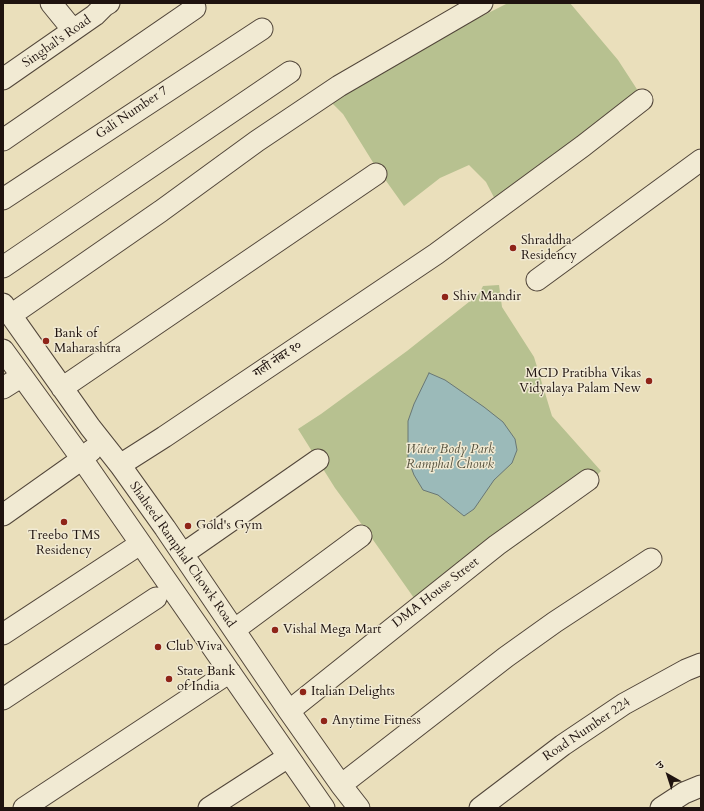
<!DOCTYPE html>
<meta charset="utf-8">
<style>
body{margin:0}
#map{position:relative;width:704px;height:811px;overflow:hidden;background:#eadfbb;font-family:Cardo,"Noto Serif Devanagari",serif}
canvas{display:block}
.frame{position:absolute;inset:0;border:4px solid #1f130f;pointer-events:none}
.north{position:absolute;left:648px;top:755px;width:40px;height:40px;-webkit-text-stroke:3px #f1ead3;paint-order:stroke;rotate:321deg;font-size:11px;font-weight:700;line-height:16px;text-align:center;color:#1f130f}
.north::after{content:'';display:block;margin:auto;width:14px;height:18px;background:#1f130f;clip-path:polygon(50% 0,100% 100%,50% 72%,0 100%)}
</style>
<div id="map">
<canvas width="704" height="811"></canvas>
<div class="frame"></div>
<div class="north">उ</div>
</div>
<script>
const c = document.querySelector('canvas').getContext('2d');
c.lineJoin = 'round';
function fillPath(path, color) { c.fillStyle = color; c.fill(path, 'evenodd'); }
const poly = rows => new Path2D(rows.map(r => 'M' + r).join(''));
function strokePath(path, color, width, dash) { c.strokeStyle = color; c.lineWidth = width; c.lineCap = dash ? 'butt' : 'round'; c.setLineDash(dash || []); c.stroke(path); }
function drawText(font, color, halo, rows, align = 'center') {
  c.font = font + ' Cardo,"Noto Serif Devanagari",serif'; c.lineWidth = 3; c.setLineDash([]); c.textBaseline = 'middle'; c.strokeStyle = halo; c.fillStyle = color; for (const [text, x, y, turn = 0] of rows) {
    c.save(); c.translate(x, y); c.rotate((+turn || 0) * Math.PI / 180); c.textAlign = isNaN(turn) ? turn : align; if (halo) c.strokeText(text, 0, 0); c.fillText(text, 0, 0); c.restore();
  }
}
fillPath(poly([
 [508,3,570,3,618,60,642,97,501,211,486,182,469,165,440,178,404,206,374,164,343,114,331,102,413,51],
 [499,285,502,307,534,357,552,416,601,471,552,520,501,556,421,608,371,537,335,488,298,429,321,414,407,351,479,294,483,286]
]), '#b7c190');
const water = poly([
 [429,373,445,380,484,407,503,422,515,439,517,450,512,463,494,480,474,509,464,516,438,495,423,490,414,475,408,459,408,421,414,404,429,373]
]);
fillPath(water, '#9bbab9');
strokePath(water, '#697775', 1);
const minor = poly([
 [51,3,73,30],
 [3,79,95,15,104,6,109,3],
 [3,140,195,8],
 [3,199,262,29],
 [3,267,290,72],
 [537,280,701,160],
 [3,304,90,427,120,465,165,528,289,711,341,785,359,808],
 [11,315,161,211,257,141,339,86,482,3],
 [3,350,82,459,324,808],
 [3,388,22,376],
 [62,388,376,174],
 [120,465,164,437,436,254,583,146,642,100],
 [3,515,82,459,92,450],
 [183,554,318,460],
 [234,630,361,536],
 [3,634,140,544],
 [3,699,156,598],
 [289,711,497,545,588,480],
 [341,785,506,657,555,622,651,559],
 [24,808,230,672],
 [209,808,288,757],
 [480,808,563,745,624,704,686,670,701,664],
 [661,808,684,793,701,786]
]);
strokePath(minor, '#52463a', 23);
strokePath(minor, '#f1ead3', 21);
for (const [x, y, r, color] of [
 [513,248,4,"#8f2418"],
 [445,297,4,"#8f2418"],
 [46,341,4,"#8f2418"],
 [649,381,4,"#8f2418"],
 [64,522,4,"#8f2418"],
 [188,526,4,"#8f2418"],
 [275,630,4,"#8f2418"],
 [158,647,4,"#8f2418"],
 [169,679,4,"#8f2418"],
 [303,692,4,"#8f2418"],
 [324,721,4,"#8f2418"]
]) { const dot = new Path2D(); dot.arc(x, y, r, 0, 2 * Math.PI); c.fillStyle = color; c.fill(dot); strokePath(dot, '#f1ead3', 1.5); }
drawText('13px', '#1f130f', '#f1ead3', [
 ["Singhal's Road",57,42,-35],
 ["Gali Number 7",132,113,-34],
 ["गली नंबर १०",278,360,-34],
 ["Shaheed Ramphal Chowk Road",182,555,55],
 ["DMA House Street",436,593,-38],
 ["Road Number 224",587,730,-34]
]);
drawText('13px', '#1f130f', '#f1ead3', [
 ["Shraddha",521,241],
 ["Residency",521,256],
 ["Shiv Mandir",453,297],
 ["Bank of",54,334],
 ["Maharashtra",54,349],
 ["MCD Pratibha Vikas",641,374,"right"],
 ["Vidyalaya Palam New",641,389,"right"],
 ["Gold's Gym",196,526],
 ["Treebo TMS",64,536,"center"],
 ["Residency",64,551,"center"],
 ["Vishal Mega Mart",283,630],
 ["Club Viva",166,647],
 ["State Bank",177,672],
 ["of India",177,687],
 ["Italian Delights",311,692],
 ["Anytime Fitness",332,721]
], 'left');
drawText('italic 13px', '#54503c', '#f1ead3', [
 ["Water Body Park",450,450],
 ["Ramphal Chowk",450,465]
]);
</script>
